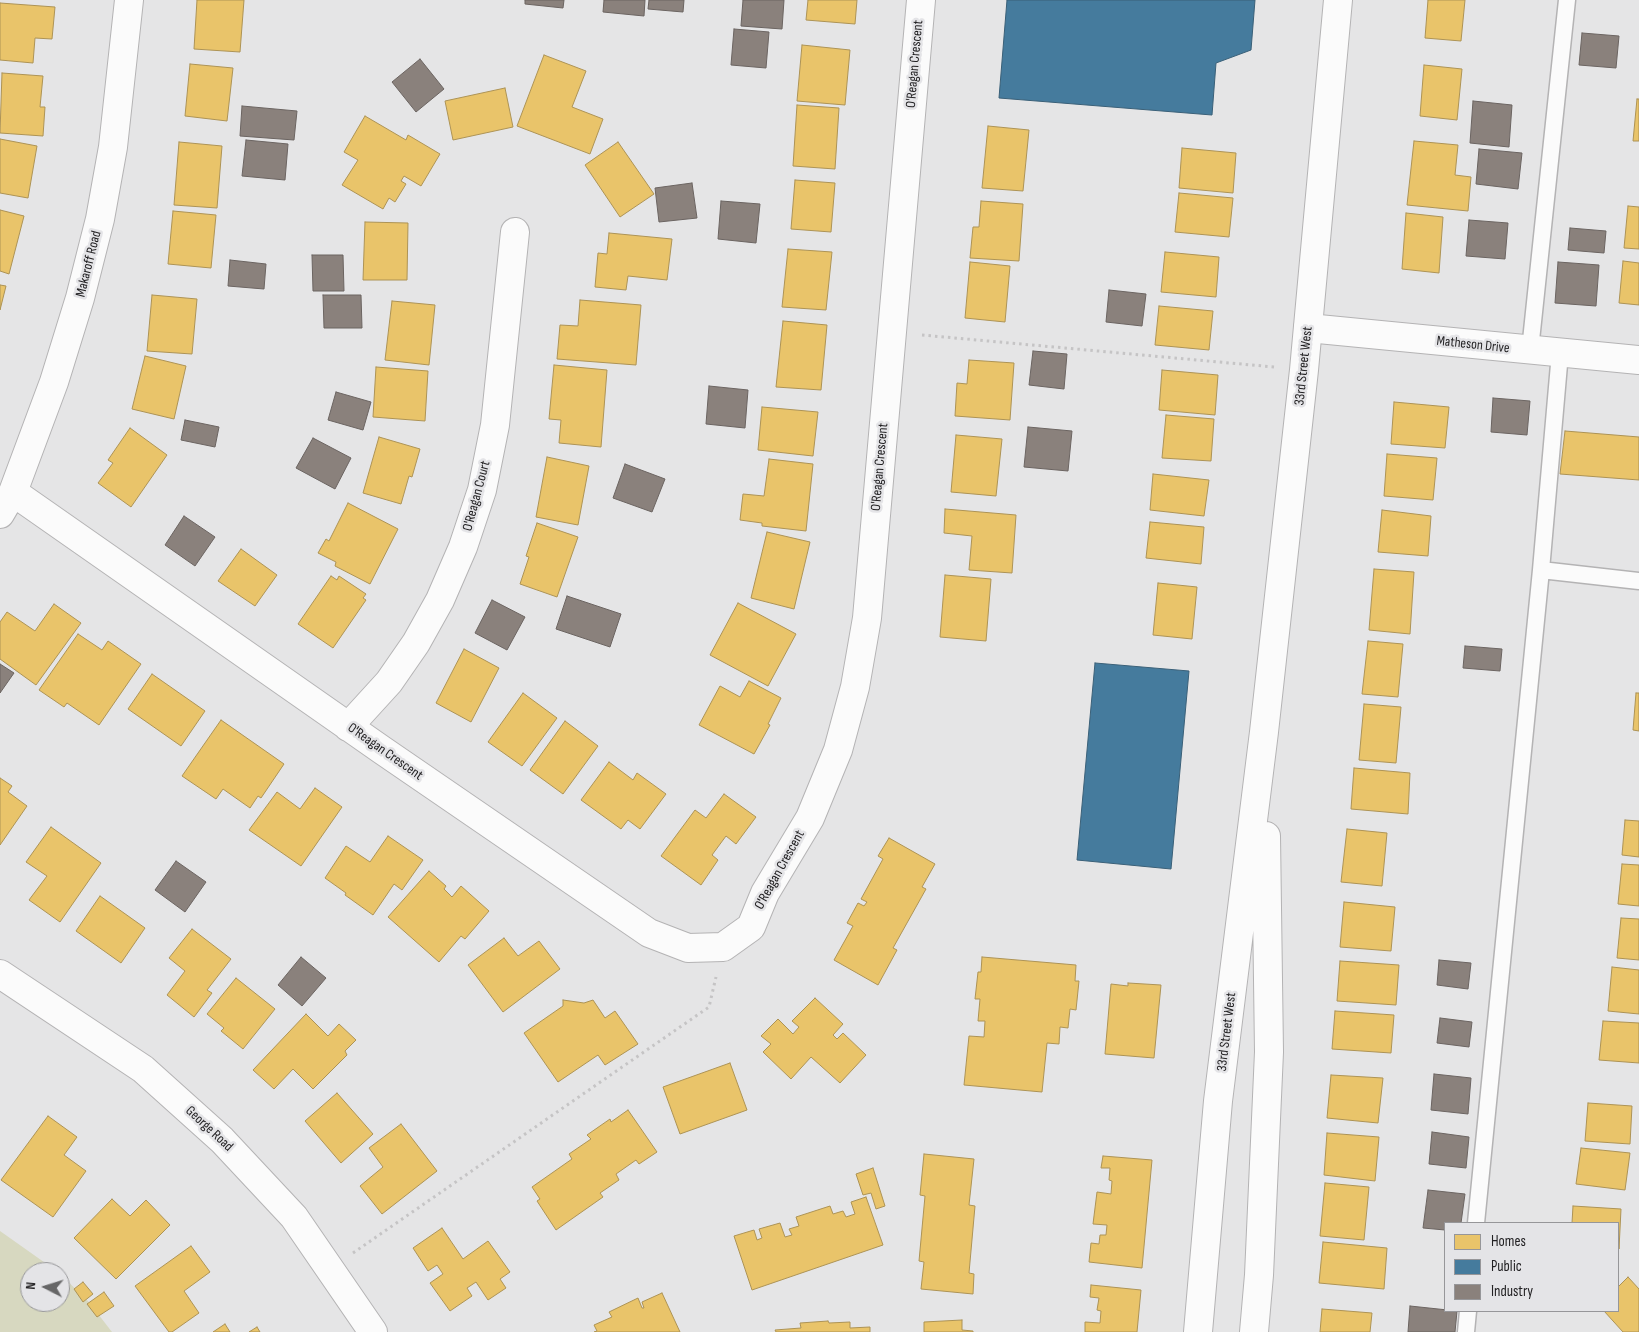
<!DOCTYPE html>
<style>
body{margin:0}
#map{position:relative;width:1639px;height:1332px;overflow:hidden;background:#e5e5e6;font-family:"Sofia Sans Condensed",sans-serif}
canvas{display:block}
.legend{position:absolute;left:1444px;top:1222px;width:175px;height:90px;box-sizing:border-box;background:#e4e4e7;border:1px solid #969699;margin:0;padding:6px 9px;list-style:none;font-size:15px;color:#222123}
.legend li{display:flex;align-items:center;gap:10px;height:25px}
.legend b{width:25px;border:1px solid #969699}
.north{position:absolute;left:20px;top:1262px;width:50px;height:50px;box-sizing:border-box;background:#e4e4e7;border:1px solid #969699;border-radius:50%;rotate:275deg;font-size:14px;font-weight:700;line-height:20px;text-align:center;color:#222123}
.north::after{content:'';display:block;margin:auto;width:18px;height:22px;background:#666667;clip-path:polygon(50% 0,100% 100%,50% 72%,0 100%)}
</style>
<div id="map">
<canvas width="1639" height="1332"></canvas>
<ul class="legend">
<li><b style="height:14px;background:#e9c46a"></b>Homes</li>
<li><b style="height:14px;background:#457b9d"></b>Public</li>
<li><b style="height:14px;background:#8a817c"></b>Industry</li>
</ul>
<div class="north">N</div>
</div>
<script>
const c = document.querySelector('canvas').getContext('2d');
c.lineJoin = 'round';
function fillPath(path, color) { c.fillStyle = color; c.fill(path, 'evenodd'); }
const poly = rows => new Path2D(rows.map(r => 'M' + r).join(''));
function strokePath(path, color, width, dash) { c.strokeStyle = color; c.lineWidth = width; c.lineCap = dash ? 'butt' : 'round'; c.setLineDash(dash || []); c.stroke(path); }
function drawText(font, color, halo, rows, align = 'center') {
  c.font = font + ' "Sofia Sans Condensed",sans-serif'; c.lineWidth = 5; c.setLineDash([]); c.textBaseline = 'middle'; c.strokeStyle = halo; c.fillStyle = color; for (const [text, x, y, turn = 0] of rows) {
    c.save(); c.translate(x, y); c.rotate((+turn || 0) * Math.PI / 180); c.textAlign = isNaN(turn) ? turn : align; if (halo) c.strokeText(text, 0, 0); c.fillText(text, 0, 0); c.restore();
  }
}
fillPath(poly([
 [0,1231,58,1272,30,1272,30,1302,60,1302,60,1274,88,1301,112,1332,0,1332]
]), '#d7d8c0');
const homes = poly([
 [197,0,244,0,240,52,194,49,197,0],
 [808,0,857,0,855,24,806,20,808,0],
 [1428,0,1465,0,1461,41,1425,38,1428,0],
 [0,3,55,7,52,39,35,38,33,63,0,60,0,3],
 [802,45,850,50,845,105,797,101,802,45],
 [544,55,586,71,572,107,603,119,590,154,517,126,544,55],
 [190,64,233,68,227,121,185,116,190,64],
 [1424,65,1462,69,1457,120,1420,116,1424,65],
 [2,73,43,76,40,107,45,107,43,136,0,133,2,73],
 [505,88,513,127,453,140,445,101,505,88],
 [1637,99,1639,99,1639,141,1633,141,1637,99],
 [797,105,839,108,835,169,793,166,797,105],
 [365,116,406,140,408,135,440,154,421,186,404,176,401,181,406,184,395,202,389,198,383,209,342,185,358,160,344,152,365,116],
 [988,126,1029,130,1023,191,982,188,988,126],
 [0,139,37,146,28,198,0,193,0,139],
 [1414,141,1458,145,1455,175,1471,177,1468,211,1407,205,1414,141],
 [179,142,222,146,217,208,174,205,179,142],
 [618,142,654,194,620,217,585,165,618,142],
 [1182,148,1236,153,1233,193,1179,188,1182,148],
 [795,180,835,183,831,232,791,229,795,180],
 [1179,193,1233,198,1229,237,1175,232,1179,193],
 [981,201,1023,204,1019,261,970,258,973,227,979,227,981,201],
 [1628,206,1639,207,1639,249,1624,248,1628,206],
 [0,210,24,216,9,274,0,271,0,210],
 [173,211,216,215,211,268,168,264,173,211],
 [1406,213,1443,217,1439,273,1402,269,1406,213],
 [365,222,408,223,407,280,363,280,365,222],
 [609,233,672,239,667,280,628,276,626,290,595,287,598,253,607,254,609,233],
 [788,249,832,252,826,310,782,307,788,249],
 [1165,252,1219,257,1216,297,1161,292,1165,252],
 [1623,261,1639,263,1639,305,1619,303,1623,261],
 [970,262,1010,266,1005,322,965,318,970,262],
 [0,285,6,286,0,310,0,285],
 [152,295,197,299,192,354,147,351,152,295],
 [580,300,641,305,636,365,557,359,560,325,578,326,580,300],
 [392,301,435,305,429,365,385,360,392,301],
 [1159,306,1213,311,1209,350,1155,345,1159,306],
 [783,321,827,325,821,390,776,387,783,321],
 [145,356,186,366,174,419,132,409,145,356],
 [969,360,1014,363,1010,420,955,416,957,383,967,384,969,360],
 [554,365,607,370,601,447,559,443,561,420,549,419,554,365],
 [376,367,428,371,425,421,373,417,376,367],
 [1162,370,1218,375,1215,415,1159,410,1162,370],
 [1394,402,1449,407,1445,448,1391,444,1394,402],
 [762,407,818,412,813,456,758,450,762,407],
 [1166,415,1214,419,1211,461,1162,458,1166,415],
 [130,428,167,455,131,507,98,483,113,463,108,460,130,428],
 [1565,431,1639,437,1639,480,1560,474,1565,431],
 [956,435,1002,439,996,496,951,492,956,435],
 [379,437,420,449,412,477,409,476,401,504,363,493,379,437],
 [1387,454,1437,458,1433,500,1384,496,1387,454],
 [547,457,589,466,578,525,536,517,547,457],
 [769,459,813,464,806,531,762,526,762,523,740,520,743,494,764,496,769,459],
 [1153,474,1209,480,1204,516,1150,510,1153,474],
 [348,503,398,529,370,584,335,566,336,562,318,553,326,539,329,541,348,503],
 [945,509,1016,515,1012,573,969,570,972,536,944,533,945,509],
 [1382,510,1431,516,1428,556,1378,552,1382,510],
 [1150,522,1204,527,1201,564,1146,558,1150,522],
 [537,523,578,537,557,597,520,584,529,557,526,556,537,523],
 [767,532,810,542,794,609,751,598,767,532],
 [241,549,277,575,255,606,218,581,241,549],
 [1374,569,1414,572,1410,634,1369,630,1374,569],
 [945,575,991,579,986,641,940,637,945,575],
 [331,576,337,580,339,576,366,594,363,598,366,600,333,648,298,624,331,576],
 [1158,583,1197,587,1192,639,1153,635,1158,583],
 [738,603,796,634,768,686,710,655,738,603],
 [54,604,81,623,36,685,0,659,0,622,7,612,35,631,54,604],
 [78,634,102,650,108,641,141,664,99,725,67,703,64,707,39,690,78,634],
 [1368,641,1403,644,1398,697,1362,694,1368,641],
 [464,649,499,668,471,722,436,703,464,649],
 [152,674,205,711,181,746,128,709,152,674],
 [749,681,781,698,768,724,770,725,754,754,699,725,720,686,740,697,749,681],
 [523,693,557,718,522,766,488,742,523,693],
 [1636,693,1639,693,1639,731,1633,730,1636,693],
 [1364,704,1401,707,1396,763,1359,760,1364,704],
 [221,720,284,764,261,798,258,796,250,808,223,789,216,799,182,776,221,720],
 [565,721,598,746,563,794,530,770,565,721],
 [609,762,633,780,637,773,666,794,640,829,628,820,621,829,581,800,609,762],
 [1354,768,1410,773,1408,814,1351,809,1354,768],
 [0,778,12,786,8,792,27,806,0,845,0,778],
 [315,788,342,807,301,866,249,830,277,792,300,809,315,788],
 [724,794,756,817,736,844,726,836,712,855,718,860,701,885,661,856,695,810,706,818,724,794],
 [1625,820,1639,821,1639,857,1622,855,1625,820],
 [51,827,101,863,60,922,29,900,47,876,26,862,51,827],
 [1347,829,1387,833,1382,886,1341,882,1347,829],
 [388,836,423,860,402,890,394,884,373,915,345,895,346,893,325,878,346,846,370,862,388,836],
 [889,838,935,864,922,887,926,889,893,948,897,950,878,985,834,960,853,926,847,923,858,903,864,906,867,902,861,899,883,859,878,856,889,838],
 [1622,864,1639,865,1639,906,1618,904,1622,864],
 [429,871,446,886,444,889,452,897,461,886,489,911,465,939,461,936,439,962,388,917,429,871],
 [100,896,145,928,121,963,76,931,100,896],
 [1344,902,1395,907,1391,951,1340,947,1344,902],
 [1621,918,1639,919,1639,960,1617,958,1621,918],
 [192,929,231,959,207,990,212,993,194,1017,167,995,185,971,169,958,192,929],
 [504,938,518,956,539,941,560,969,503,1012,468,965,504,938],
 [982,957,1076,965,1075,981,1079,981,1076,1010,1070,1009,1068,1028,1060,1027,1059,1044,1047,1043,1042,1092,964,1085,969,1036,984,1037,985,1021,978,1021,980,999,975,999,978,972,981,972,982,957],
 [1340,961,1399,965,1396,1005,1337,1001,1340,961],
 [1612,967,1639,970,1639,1014,1608,1011,1612,967],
 [236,978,275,1009,243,1049,221,1031,224,1028,207,1014,236,978],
 [1128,983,1161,985,1154,1058,1105,1054,1111,984,1128,986,1128,983],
 [815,998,843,1024,833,1035,837,1039,843,1033,866,1055,840,1083,811,1057,791,1079,763,1052,771,1044,761,1036,778,1019,793,1034,799,1027,792,1021,815,998],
 [563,1000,584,1003,593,1000,605,1018,615,1011,638,1044,605,1065,598,1055,558,1082,524,1033,563,1006,563,1000],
 [1335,1011,1394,1015,1391,1053,1332,1049,1335,1011],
 [306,1014,328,1036,339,1024,356,1040,345,1051,347,1055,313,1089,293,1069,274,1089,253,1070,306,1014],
 [1603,1021,1639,1023,1639,1063,1599,1060,1603,1021],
 [730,1063,747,1110,680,1134,663,1087,730,1063],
 [1331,1075,1383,1078,1378,1123,1327,1118,1331,1075],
 [337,1093,373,1134,341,1163,305,1121,337,1093],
 [1588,1103,1632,1106,1630,1144,1585,1141,1588,1103],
 [628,1110,657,1152,639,1164,636,1160,616,1174,619,1180,600,1193,603,1197,556,1230,537,1201,540,1199,532,1187,572,1159,569,1154,591,1139,587,1135,610,1119,611,1122,628,1110],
 [48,1116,77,1137,64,1155,86,1171,53,1217,1,1180,48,1116],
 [401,1124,437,1171,382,1214,360,1186,383,1167,369,1148,401,1124],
 [1327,1133,1379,1137,1375,1181,1324,1175,1327,1133],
 [1581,1148,1630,1153,1625,1190,1576,1184,1581,1148],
 [924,1154,974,1159,969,1205,975,1206,969,1273,974,1274,973,1294,921,1289,924,1262,919,1261,925,1196,920,1195,924,1154],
 [1103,1156,1152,1160,1142,1268,1089,1262,1091,1243,1099,1244,1100,1235,1106,1235,1107,1225,1093,1224,1097,1192,1111,1194,1112,1181,1109,1180,1110,1168,1101,1168,1103,1156],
 [873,1168,885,1206,876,1209,871,1193,863,1195,856,1174,873,1168],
 [1325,1183,1369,1187,1364,1240,1320,1236,1325,1183],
 [866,1197,883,1245,752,1290,734,1236,754,1230,757,1240,762,1238,759,1229,780,1223,785,1237,792,1235,789,1229,799,1226,796,1217,830,1206,833,1214,843,1211,846,1217,855,1214,851,1202,866,1197],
 [112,1199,130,1216,146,1200,170,1225,116,1279,74,1238,112,1199],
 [1573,1206,1621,1209,1619,1249,1618,1223,1572,1223,1573,1206],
 [442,1228,463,1259,488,1241,510,1272,500,1279,506,1288,488,1300,476,1282,467,1288,472,1296,450,1311,430,1283,443,1274,437,1265,428,1271,413,1248,442,1228],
 [1323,1242,1387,1248,1384,1289,1319,1283,1323,1242],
 [191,1246,210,1272,184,1291,199,1313,172,1332,169,1332,135,1286,191,1246],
 [1628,1277,1639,1289,1639,1332,1623,1332,1604,1311,1618,1311,1618,1287,1628,1277],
 [83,1282,93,1294,83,1302,74,1289,83,1282],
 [1091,1285,1141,1290,1137,1332,1085,1332,1085,1322,1100,1323,1101,1311,1097,1310,1099,1298,1090,1297,1091,1285],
 [104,1292,114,1306,97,1317,87,1304,104,1292],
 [662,1293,680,1332,594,1332,597,1331,594,1325,612,1317,609,1312,638,1298,642,1308,644,1308,642,1302,662,1293],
 [1322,1309,1372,1313,1370,1332,1320,1332,1322,1309],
 [962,1320,962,1330,973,1331,973,1332,924,1332,924,1322,962,1320],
 [828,1321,829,1323,850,1322,850,1328,870,1327,870,1332,776,1332,775,1330,801,1328,800,1323,828,1321],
 [225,1324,230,1332,213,1332,225,1324],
 [257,1327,260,1332,249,1332,257,1327]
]);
fillPath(homes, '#e9c46a');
strokePath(homes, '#ad9355', 1);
const public = poly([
 [1007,0,1255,0,1251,50,1216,63,1212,115,999,98,1007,0],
 [1095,663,1189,671,1171,869,1077,860,1095,663]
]);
fillPath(public, '#457b9d');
strokePath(public, '#3a6078', 1);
const industry = poly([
 [525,0,564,0,563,8,525,4,525,0],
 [604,0,645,0,644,16,603,12,604,0],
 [649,0,684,0,683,12,648,9,649,0],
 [743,0,784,0,782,29,741,26,743,0],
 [734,29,769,32,766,68,731,65,734,29],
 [1582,33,1619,36,1616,68,1579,65,1582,33],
 [420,59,444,89,416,112,392,82,420,59],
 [1473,101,1512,105,1509,147,1470,143,1473,101],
 [242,106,297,111,294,140,240,136,242,106],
 [246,140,288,144,285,180,242,176,246,140],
 [1479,149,1522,153,1518,189,1476,184,1479,149],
 [692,183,697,218,659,222,655,188,692,183],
 [721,201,760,204,756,243,718,239,721,201],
 [1469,220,1508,223,1505,259,1466,256,1469,220],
 [1570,228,1606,231,1604,253,1568,250,1570,228],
 [312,255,343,255,344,291,313,291,312,255],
 [230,260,266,264,264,289,228,286,230,260],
 [1558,262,1599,265,1596,306,1555,303,1558,262],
 [1109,290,1146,294,1142,326,1106,322,1109,290],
 [323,295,361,295,362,328,324,328,323,295],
 [1033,351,1067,354,1064,389,1029,385,1033,351],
 [709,386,748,390,745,428,706,424,709,386],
 [336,392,371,402,363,430,328,420,336,392],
 [1493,398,1530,401,1527,435,1491,432,1493,398],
 [185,420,219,427,215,447,181,440,185,420],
 [1028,427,1072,431,1068,471,1024,467,1028,427],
 [313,438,351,458,335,489,296,468,313,438],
 [625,464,665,479,652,512,613,498,625,464],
 [184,516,215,537,195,566,165,545,184,516],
 [567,596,621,614,610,647,556,629,567,596],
 [492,600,525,617,507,650,475,633,492,600],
 [1465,646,1502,649,1500,671,1463,668,1465,646],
 [0,664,14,673,0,693,0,664],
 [176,861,206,882,185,912,155,890,176,861],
 [301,957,326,978,302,1006,278,985,301,957],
 [1439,960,1471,963,1468,989,1437,985,1439,960],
 [1440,1018,1472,1022,1469,1047,1437,1043,1440,1018],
 [1434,1074,1471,1078,1468,1114,1431,1110,1434,1074],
 [1432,1132,1469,1137,1466,1168,1429,1164,1432,1132],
 [1428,1190,1465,1194,1461,1223,1445,1223,1445,1230,1423,1228,1428,1190],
 [1410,1306,1457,1311,1455,1332,1408,1332,1410,1306]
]);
fillPath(industry, '#8a817c');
strokePath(industry, '#6b6461', 1);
const service = poly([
 [1530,350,1567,0],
 [1541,570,1639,581],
 [1476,1223,1541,570,1560,353],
 [1466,1332,1468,1311]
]);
const minor = poly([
 [1308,328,1639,360],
 [13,492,382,750,649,933,688,948,723,947,751,927,765,893,810,818,838,750,855,687,867,618,921,0],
 [0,514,13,492,54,382,80,298,100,219,113,147,129,0],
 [348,727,389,682,416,643,440,600,463,547,482,490,495,425,515,232],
 [0,974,143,1069,222,1140,294,1217,373,1332]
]);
const secondary = poly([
 [1198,1332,1218,1101,1264,732,1304,370,1338,0],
 [1254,1332,1259,1275,1269,1052,1266,836]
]);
strokePath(service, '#b4b3b4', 19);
strokePath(minor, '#b4b3b4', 30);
strokePath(secondary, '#b4b3b4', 30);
strokePath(poly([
 [922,335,1274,367],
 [353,1253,709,1007,716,977]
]), '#c5c4c5', 3, [2.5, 4]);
strokePath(service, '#fbfbfb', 16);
strokePath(minor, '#fbfbfb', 28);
strokePath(secondary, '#fbfbfb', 28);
drawText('14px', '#222123', '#e4e4e7', [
 ["O'Reagan Crescent",915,64,-85],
 ["Makaroff Road",89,264,-76],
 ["Matheson Drive",1473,345,6],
 ["33rd Street West",1304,366,-84],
 ["O'Reagan Crescent",880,467,-85],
 ["O'Reagan Court",477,496,-75],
 ["O'Reagan Crescent",385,752,35],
 ["O'Reagan Crescent",780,870,-61],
 ["33rd Street West",1227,1032,-83],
 ["George Road",209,1129,43]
]);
</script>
